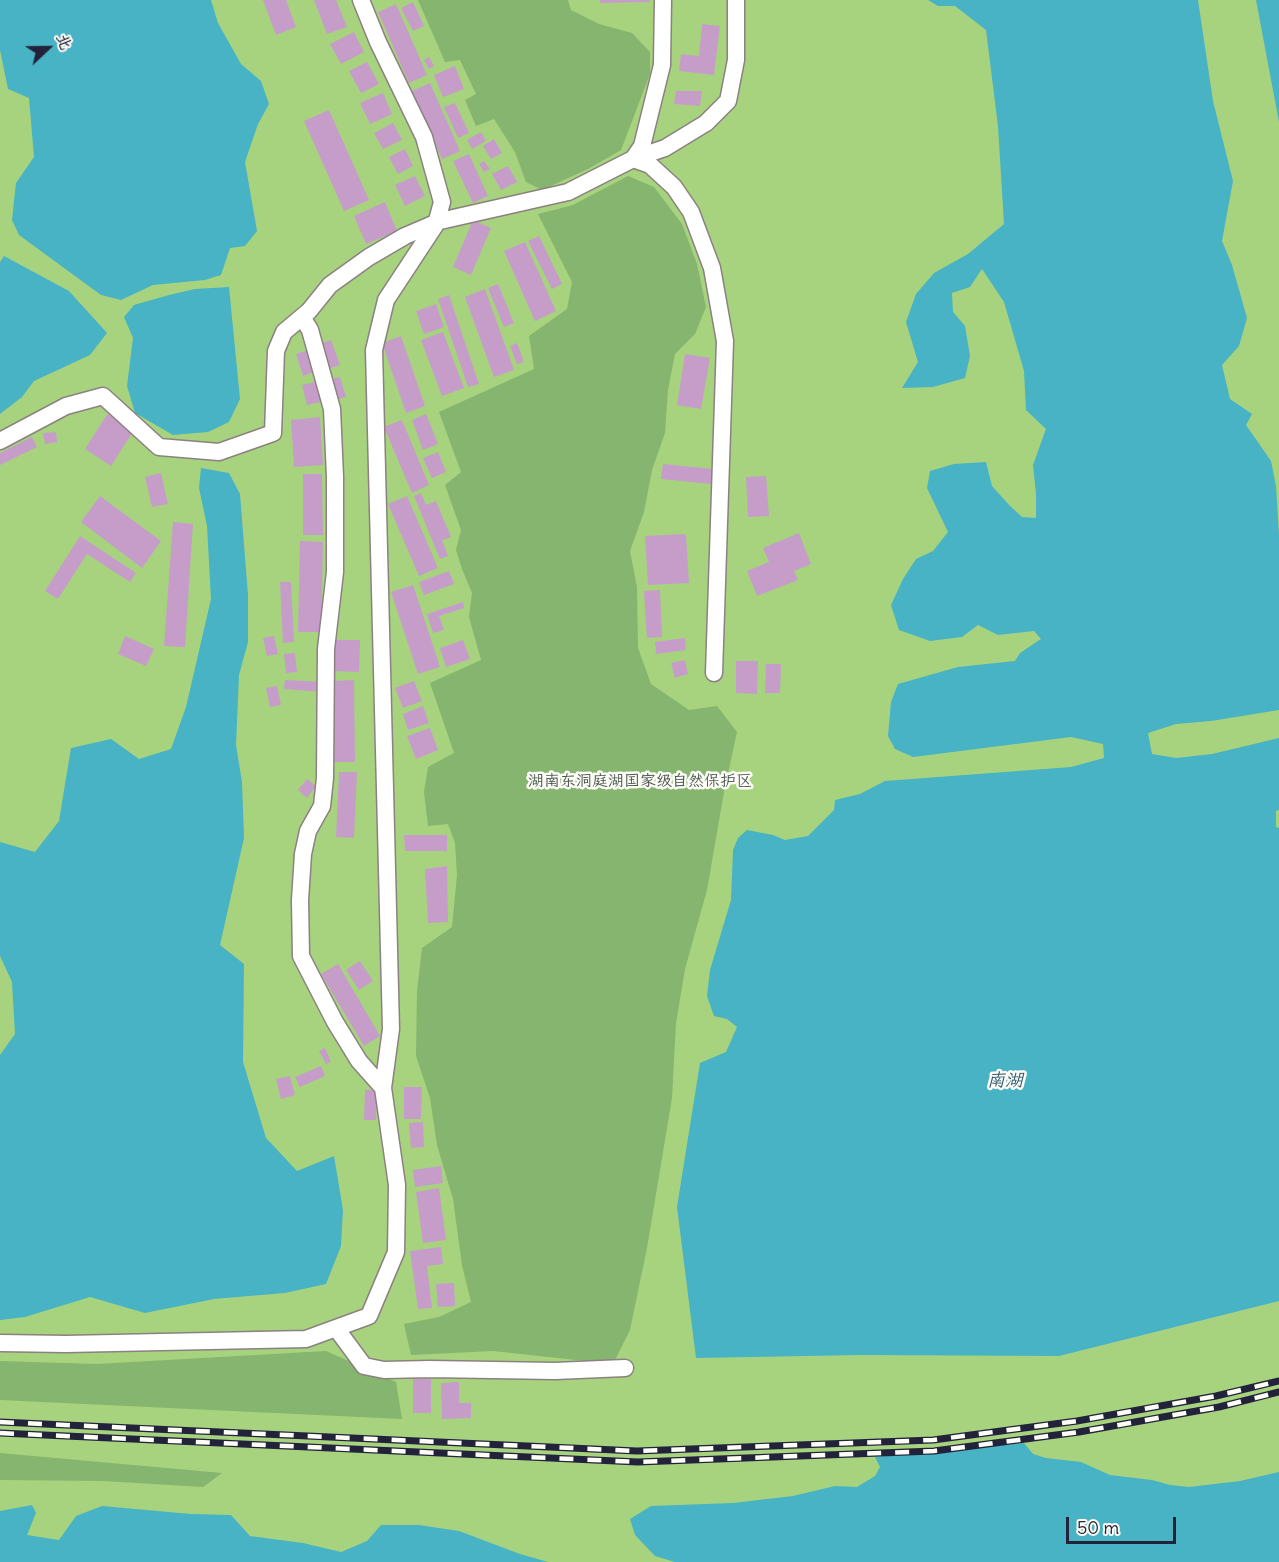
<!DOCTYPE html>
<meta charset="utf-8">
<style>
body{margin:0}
#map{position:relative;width:1279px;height:1562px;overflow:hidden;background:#f5e0c5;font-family:Delius,"LXGW WenKai TC",sans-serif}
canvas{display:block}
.north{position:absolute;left:18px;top:18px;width:60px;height:60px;-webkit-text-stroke:4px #fdfcf7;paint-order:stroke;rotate:68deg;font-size:16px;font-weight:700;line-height:24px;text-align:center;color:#22223b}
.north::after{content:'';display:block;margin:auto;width:21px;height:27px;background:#22223b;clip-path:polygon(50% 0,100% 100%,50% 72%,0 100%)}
.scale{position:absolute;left:1066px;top:1517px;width:110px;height:27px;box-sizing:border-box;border:3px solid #22223b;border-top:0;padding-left:8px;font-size:18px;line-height:21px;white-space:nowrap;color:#22223b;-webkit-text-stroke:4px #fdfcf7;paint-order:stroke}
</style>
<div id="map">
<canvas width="1279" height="1562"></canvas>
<div class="north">北</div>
<div class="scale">50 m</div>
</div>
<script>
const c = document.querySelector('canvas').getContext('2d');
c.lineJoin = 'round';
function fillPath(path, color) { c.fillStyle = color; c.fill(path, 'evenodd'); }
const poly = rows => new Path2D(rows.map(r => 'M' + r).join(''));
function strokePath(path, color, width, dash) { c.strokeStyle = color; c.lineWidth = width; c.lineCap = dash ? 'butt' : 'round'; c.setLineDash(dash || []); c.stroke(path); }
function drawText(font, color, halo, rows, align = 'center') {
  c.font = font + ' Delius,"LXGW WenKai TC",sans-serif'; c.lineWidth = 5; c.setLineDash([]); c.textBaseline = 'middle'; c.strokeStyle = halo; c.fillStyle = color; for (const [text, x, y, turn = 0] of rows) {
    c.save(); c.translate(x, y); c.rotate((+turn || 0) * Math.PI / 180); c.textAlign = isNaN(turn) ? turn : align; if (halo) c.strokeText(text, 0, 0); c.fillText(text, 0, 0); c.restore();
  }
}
fillPath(poly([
 [0,0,1279,0,1279,1562,0,1562]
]), '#a7d37f');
fillPath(poly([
 [418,0,568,0,571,10,599,24,632,33,650,52,650,74,621,150,588,169,542,190,526,182,515,152,494,119,476,126,465,100,476,94,460,60,445,62],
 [628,176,654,187,682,224,697,264,706,307,695,334,675,354,668,390,665,433,652,470,644,512,630,551,637,587,638,648,651,684,689,710,717,706,737,732,724,792,707,890,685,969,676,1023,672,1098,647,1248,630,1330,613,1364,493,1351,411,1355,404,1324,439,1317,471,1302,462,1265,453,1199,437,1145,430,1098,416,1056,417,991,422,948,452,927,457,875,455,843,448,824,428,826,424,792,428,767,454,753,430,683,481,660,469,617,472,593,462,569,456,550,461,530,445,485,461,472,439,412,534,369,529,336,567,309,572,282,538,214,573,205],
 [326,1351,396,1382,402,1419,0,1400,0,1361,97,1364],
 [0,1453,222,1473,203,1487,104,1481,0,1480]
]), '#85b56e');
fillPath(poly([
 [0,0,211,0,218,23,241,64,261,81,269,104,258,124,245,162,257,231,245,246,230,248,221,275,205,280,153,285,121,300,101,295,19,235,12,220,16,183,34,157,29,98,8,89,0,50],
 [928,0,1198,0,1213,101,1233,181,1222,241,1232,265,1247,318,1239,346,1222,365,1230,399,1252,414,1246,425,1271,461,1276,486,1279,535,1279,710,1211,721,1176,724,1148,733,1152,754,1176,758,1212,754,1279,738,1279,810,1276,811,1276,827,1279,828,1279,1301,1059,1356,861,1355,696,1358,677,1207,700,1063,726,1052,737,1027,727,1019,714,1016,707,996,710,970,731,900,733,850,738,838,747,830,773,835,785,840,808,836,834,810,835,800,860,794,885,781,1071,767,1104,758,1103,744,1071,737,913,757,895,749,888,736,891,702,898,684,958,667,1015,661,1020,653,1041,639,1034,631,998,635,978,625,962,637,930,641,899,630,891,605,903,579,916,559,933,551,948,532,927,488,930,471,954,464,986,462,992,486,1010,506,1022,517,1036,518,1036,494,1033,465,1046,429,1026,410,1024,371,1004,302,982,269,970,287,952,293,953,312,965,326,970,356,965,378,933,387,902,388,918,362,906,322,916,294,934,273,968,254,1004,224,998,126,986,30,955,6,938,6],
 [1256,0,1279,0,1279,122],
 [4,256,69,291,107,333,90,355,34,381,22,397,0,414,0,262],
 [229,287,240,399,229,422,208,432,173,435,135,413,127,386,133,338,124,317,134,305,169,295,195,289],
 [201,468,229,473,240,494,248,595,248,642,239,675,236,745,242,782,244,838,220,945,244,964,243,1062,266,1138,297,1171,334,1156,343,1210,341,1246,326,1284,285,1293,214,1299,145,1313,90,1297,25,1317,0,1320,0,1055,15,1034,12,982,0,956,0,842,35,852,59,821,71,748,111,739,139,759,171,749,186,707,211,599,207,526,199,488],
 [1024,1443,1033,1454,1046,1458,1081,1462,1110,1475,1152,1480,1170,1485,1189,1487,1240,1481,1279,1472,1279,1562,675,1562,655,1556,635,1535,630,1519,651,1506,733,1503,793,1496,835,1486,857,1487,875,1476,880,1467,875,1457],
 [32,1505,36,1513,27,1535,59,1540,76,1516,102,1506,191,1514,231,1515,250,1536,303,1543,341,1552,367,1541,381,1525,419,1525,459,1531,520,1554,548,1562,0,1562,0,1511]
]), '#47b3c4');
fillPath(poly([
 [263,0,286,0,296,27,276,35],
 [314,0,336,0,347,27,327,34],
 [600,0,650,0,650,2,600,3],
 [413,2,424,26,413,31,401,8],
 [396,4,427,75,409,83,378,12],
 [702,24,720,26,714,75,679,71,681,54,699,56],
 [354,32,364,52,341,64,330,44],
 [429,57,434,66,429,69,424,60],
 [367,62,379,84,361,93,349,71],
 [455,66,464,89,443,97,434,75],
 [430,83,460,151,442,159,412,91],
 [676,91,702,91,700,106,674,104],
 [383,93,392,114,370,124,360,103],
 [455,103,469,133,458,138,444,107],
 [329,110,369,200,344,211,304,121],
 [393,123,402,140,383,149,374,133],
 [481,132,486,141,472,149,467,140],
 [494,139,502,153,491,159,483,146],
 [405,149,413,166,398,174,389,157],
 [469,154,488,196,473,203,453,161],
 [484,161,490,169,484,172,479,164],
 [508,166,517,182,501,190,492,174],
 [415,176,425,196,405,206,395,185],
 [385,202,397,231,366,244,354,216],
 [473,220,491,228,471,275,453,267],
 [539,236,562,284,552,289,528,241],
 [525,242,556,311,535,321,504,251],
 [498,284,514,323,504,327,488,288],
 [485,289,514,370,494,377,465,297],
 [449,295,479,384,468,387,438,299],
 [436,304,444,327,424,334,416,311],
 [443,332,464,388,442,396,421,340],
 [401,336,425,406,406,413,382,343],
 [331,340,340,365,328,369,319,344],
 [517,343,524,362,517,364,510,346],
 [311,349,318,371,303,376,296,354],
 [685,354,710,358,701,409,677,405],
 [340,377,346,397,335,400,329,379],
 [320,381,325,401,307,405,302,385],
 [110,410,136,427,111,466,85,449],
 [426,414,438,444,423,450,412,420],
 [320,417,323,465,294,467,291,420],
 [402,420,429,485,412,493,384,427],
 [56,432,57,442,45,444,43,433],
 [32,437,37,447,0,465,0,453],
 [438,452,446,472,432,478,423,458],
 [663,464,713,469,711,484,661,479],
 [161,473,168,504,152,507,145,477],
 [303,474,322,474,323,535,303,535],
 [766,476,769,516,748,517,746,477],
 [421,493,426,505,436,501,451,537,442,540,448,556,440,559,414,496],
 [100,496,161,541,142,568,81,522],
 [407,496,438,568,419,576,388,504],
 [173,522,193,524,185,647,164,646],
 [799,533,811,564,794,571,798,580,757,596,747,571,769,562,763,548],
 [686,534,689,583,648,585,645,536],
 [80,536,136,573,130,582,87,554,58,599,45,591],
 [300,541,323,542,321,632,298,632],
 [449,571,454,584,424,595,419,582],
 [280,582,291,582,294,642,283,643],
 [413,585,440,667,418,674,391,592],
 [660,590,662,637,647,638,644,591],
 [463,602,464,608,439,616,444,630,433,633,427,614],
 [125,636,154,649,146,666,118,654],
 [274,636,278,654,267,656,263,638],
 [685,638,686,650,656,654,655,642],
 [333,640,360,640,359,672,332,671],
 [463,640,470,659,446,667,440,648],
 [295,653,297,672,286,673,284,654],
 [685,660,688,674,675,678,671,663],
 [736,661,758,661,757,694,736,693],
 [766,664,781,664,780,693,765,693],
 [285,680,323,682,322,692,284,689],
 [354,680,355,762,331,762,330,681],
 [414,681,422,701,403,708,395,688],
 [277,686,281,705,270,707,266,688],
 [423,706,429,723,408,730,403,714],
 [430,728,438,750,416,759,407,736],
 [339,772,357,772,354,838,336,837],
 [307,779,316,786,307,798,298,790],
 [404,835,447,835,447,851,405,851],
 [447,866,448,922,428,923,425,869],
 [360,961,373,981,359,990,346,970],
 [338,964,380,1036,364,1046,321,974],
 [325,1048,331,1062,326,1064,319,1051],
 [321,1066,325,1076,300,1087,295,1077],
 [290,1076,295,1095,281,1099,276,1079],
 [404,1087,422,1087,421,1119,404,1119],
 [365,1090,377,1090,376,1120,364,1120],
 [423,1122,424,1147,411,1148,409,1123],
 [441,1166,443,1183,415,1187,413,1170],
 [439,1188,446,1240,423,1243,416,1192],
 [441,1247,443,1264,427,1266,432,1308,418,1309,410,1251],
 [454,1283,455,1306,438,1307,436,1284],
 [413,1379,431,1379,431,1413,413,1413],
 [459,1382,459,1403,471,1403,471,1418,442,1419,441,1383]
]), '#c69dc9');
const street = poly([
 [633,159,665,148,706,123,728,101,736,60,736,0],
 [633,159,642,146,662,65,663,0],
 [302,317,310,330,332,409,335,477,335,572,326,649,325,778,322,806,308,831,303,854,300,900,301,956,335,1022,359,1061,383,1088],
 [0,441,66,406,103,396,159,447,219,452,273,433,276,351,284,332,309,311,330,285,369,257,405,236,440,221,568,192,633,159,650,165,674,187,691,212,712,268,725,341,714,673],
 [336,1328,364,1366,384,1370,430,1369,555,1371,625,1368],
 [0,1343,66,1344,306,1339,369,1316,396,1252,397,1185,383,1088,391,1029,374,350,386,300,436,224,442,202,424,137,378,42,361,0]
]);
strokePath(street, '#8c8180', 19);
strokePath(street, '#fff', 16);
const rail = poly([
 [0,1422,637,1451,933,1440,1077,1421,1216,1396,1279,1381],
 [0,1433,638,1462,934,1451,1079,1432,1219,1407,1279,1392]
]);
strokePath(rail, '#22223b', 7);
strokePath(rail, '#fdfcf7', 4.5, [14]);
drawText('16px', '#4a574f', '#fdfcf7', [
 ["湖南东洞庭湖国家级自然保护区",640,781]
]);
drawText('italic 18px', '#315c72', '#fdfcf7', [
 ["南湖",1005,1081]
]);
</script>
